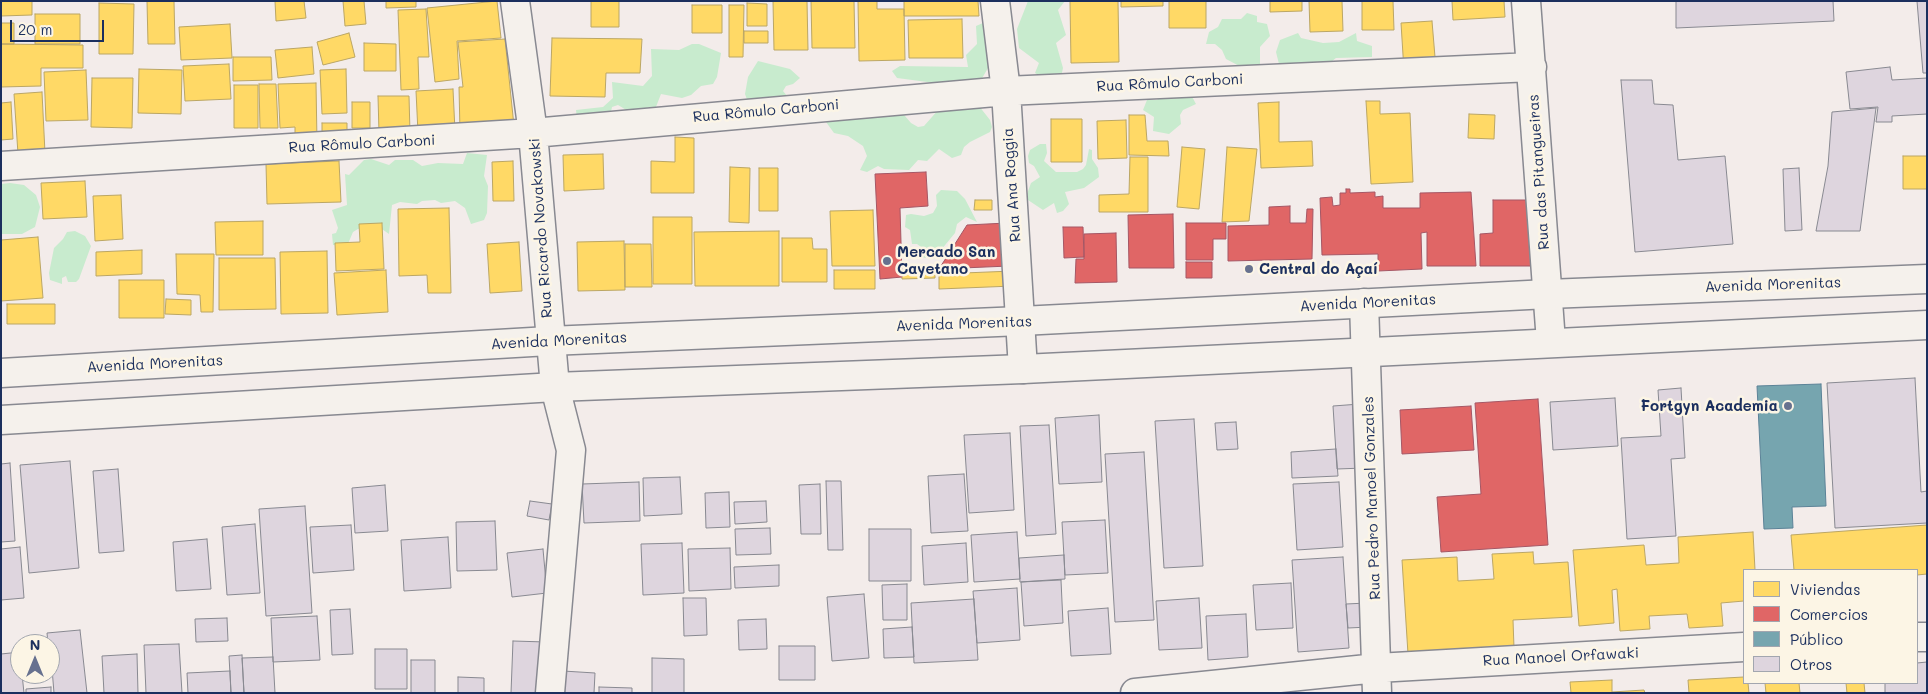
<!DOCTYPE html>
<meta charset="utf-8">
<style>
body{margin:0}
#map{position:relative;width:1928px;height:694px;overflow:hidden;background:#f3ecea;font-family:Mali,sans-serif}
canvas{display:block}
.frame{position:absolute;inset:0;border:2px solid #1b2f5e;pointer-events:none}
.legend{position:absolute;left:1743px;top:569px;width:175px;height:115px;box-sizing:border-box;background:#fcf5e5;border:1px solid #a2a6af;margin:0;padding:6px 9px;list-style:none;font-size:15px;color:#1b2f5e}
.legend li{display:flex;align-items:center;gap:10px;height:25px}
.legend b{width:25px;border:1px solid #a2a6af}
.north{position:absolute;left:10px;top:634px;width:50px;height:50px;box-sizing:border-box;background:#fcf5e5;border:1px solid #a2a6af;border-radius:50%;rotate:0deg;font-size:14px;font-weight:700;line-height:20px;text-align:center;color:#1b2f5e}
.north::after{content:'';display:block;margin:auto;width:18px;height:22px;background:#67718f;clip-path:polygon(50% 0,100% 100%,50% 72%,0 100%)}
.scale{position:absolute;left:10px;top:20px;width:94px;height:22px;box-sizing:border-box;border:2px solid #1b2f5e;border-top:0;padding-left:6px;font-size:15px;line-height:18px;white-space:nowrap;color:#1b2f5e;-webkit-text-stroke:4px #fcf5e5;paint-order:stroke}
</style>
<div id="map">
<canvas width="1928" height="694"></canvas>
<div class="frame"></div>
<ul class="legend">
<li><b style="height:14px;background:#ffd966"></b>Viviendas</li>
<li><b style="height:14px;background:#e06666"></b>Comercios</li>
<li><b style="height:14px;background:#76a5af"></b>Público</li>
<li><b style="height:14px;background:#ded5de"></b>Otros</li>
</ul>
<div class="north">N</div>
<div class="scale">20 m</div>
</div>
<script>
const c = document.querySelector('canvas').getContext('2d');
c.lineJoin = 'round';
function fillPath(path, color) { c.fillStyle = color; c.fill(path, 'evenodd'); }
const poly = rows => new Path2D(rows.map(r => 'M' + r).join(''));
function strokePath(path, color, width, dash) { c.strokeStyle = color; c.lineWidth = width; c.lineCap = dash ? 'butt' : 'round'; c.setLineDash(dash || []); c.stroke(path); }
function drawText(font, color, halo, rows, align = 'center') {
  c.font = font + ' Mali,sans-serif'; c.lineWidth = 5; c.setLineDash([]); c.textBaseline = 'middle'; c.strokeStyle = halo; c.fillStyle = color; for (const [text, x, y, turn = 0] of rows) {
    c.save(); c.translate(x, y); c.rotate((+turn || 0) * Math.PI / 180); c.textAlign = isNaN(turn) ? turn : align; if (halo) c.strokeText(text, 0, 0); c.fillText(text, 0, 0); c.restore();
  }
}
fillPath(poly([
 [1028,1,1065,1,1058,10,1066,35,1056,43,1063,68,1061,77,1050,82,1035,73,1039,63,1019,48,1017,29],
 [984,12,990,56,988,68,981,80,935,83,897,78,892,71,900,66,968,67,966,55,977,44,976,26,983,23],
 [1247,13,1257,16,1257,22,1267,24,1270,36,1260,47,1260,65,1247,70,1226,59,1222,50,1215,44,1206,44,1209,32,1218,27,1222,19,1241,19],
 [1298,33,1301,38,1323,43,1339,42,1356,33,1357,41,1372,46,1372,57,1336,58,1327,65,1291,71,1279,64,1276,52,1280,40],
 [692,44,699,44,721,53,717,77,713,84,701,86,691,95,682,98,661,94,654,112,633,114,618,105,612,107,611,112,577,119,576,110,603,107,613,98,612,82,643,86,652,76,651,49,679,50],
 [758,61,790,69,800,78,793,84,786,86,783,91,788,97,749,105,745,94,748,77],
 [1189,91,1196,104,1183,110,1180,115,1181,124,1169,134,1153,131,1154,117,1143,110,1147,100,1157,100,1162,95],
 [979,106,990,120,992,127,990,132,970,142,964,147,961,155,952,158,939,149,927,161,918,160,909,170,884,169,878,166,867,172,860,170,867,156,863,146,848,136,834,133,826,122,826,116,899,109,911,123,918,127,924,126,939,109,948,111,955,108],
 [1040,144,1046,144,1047,153,1044,161,1056,172,1077,172,1083,169,1086,165,1089,149,1092,150,1092,159,1098,168,1099,177,1084,188,1065,192,1069,204,1063,211,1057,213,1054,203,1043,210,1028,200,1027,194,1031,183,1040,177,1034,166,1029,163,1028,156,1030,150],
 [467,153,487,155,484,176,488,186,487,213,484,220,471,224,465,208,455,201,441,203,435,200,422,201,417,204,400,202,392,205,389,234,379,227,358,229,353,232,347,246,333,245,332,234,336,233,338,228,332,210,347,205,345,174,349,175,364,160,371,159,389,165,395,160,413,160,422,166,438,163,463,164],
 [10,183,24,185,36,195,40,207,35,227,22,234,1,234,1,184],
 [941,190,957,191,965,199,977,222,966,217,957,224,955,233,941,250,941,256,933,259,919,257,918,254,921,247,917,244,912,244,910,230,905,227,906,215,911,214,924,216,933,213,937,206,936,195],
 [75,231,85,236,91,246,79,279,76,282,68,282,66,276,62,278,62,284,50,280,49,273,54,248,63,239,67,232]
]), '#c8ebce');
const homes = poly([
 [1,1,32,1,32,15,1,16,1,1],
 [147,1,174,1,175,44,148,44,147,1],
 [275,1,304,1,306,18,276,21,275,1],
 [343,1,364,1,366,24,345,26,343,1],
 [386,1,416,1,416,7,386,8,386,1],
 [497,1,501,38,457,41,459,79,435,82,427,8,497,1],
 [591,1,619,1,619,27,591,27,591,1],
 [773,1,807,1,808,50,774,50,773,1],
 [811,1,854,1,855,48,812,48,811,1],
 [858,1,877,1,877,9,904,9,905,60,859,61,858,1],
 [904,1,978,1,979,16,904,16,904,1],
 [1070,1,1118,1,1119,62,1071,63,1070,1],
 [1121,1,1163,1,1163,6,1121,7,1121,1],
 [1169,1,1206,1,1206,28,1169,28,1169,1],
 [1270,1,1302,1,1302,11,1270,12,1270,1],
 [1309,1,1342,1,1343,31,1310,32,1309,1],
 [1362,1,1393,1,1394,30,1362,30,1362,1],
 [1452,1,1504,1,1505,17,1453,20,1452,1],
 [99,3,134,4,133,54,99,54,99,3],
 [747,3,767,4,767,26,747,26,747,3],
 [692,5,722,5,722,33,692,33,692,5],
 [729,5,744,5,743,57,729,57,729,5],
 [426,9,429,57,418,57,419,89,401,90,398,10,426,9],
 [35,14,80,14,80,44,35,44,35,14],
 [962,19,963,58,909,58,908,20,962,19],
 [1432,21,1436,69,1404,71,1401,23,1432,21],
 [1,23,14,23,14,44,1,44,1,23],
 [230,24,232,58,181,60,179,27,230,24],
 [744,31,768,31,768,43,744,43,744,31],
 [349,33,355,57,323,65,317,42,349,33],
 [552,38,642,39,640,73,606,73,605,97,550,96,552,38],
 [505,39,514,126,460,132,459,87,463,87,458,42,505,39],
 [364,43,396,44,396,71,364,71,364,43],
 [1,44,83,45,83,68,41,68,41,86,1,87,1,44],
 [312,47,314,74,278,78,275,50,312,47],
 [233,57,271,57,272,80,233,81,233,57],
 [229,64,231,99,185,101,183,66,229,64],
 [139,69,182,70,181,114,138,113,139,69],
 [346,69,347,113,322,114,320,70,346,69],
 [86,70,88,120,46,121,44,72,86,70],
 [92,78,133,78,132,128,91,127,92,78],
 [316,83,317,142,295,142,295,127,280,128,278,84,316,83],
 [259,84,276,84,278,128,260,128,259,84],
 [234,85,258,85,258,128,234,128,234,85],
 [453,89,455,131,418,133,416,91,453,89],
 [42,92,45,153,18,154,14,94,42,92],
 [378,96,409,96,410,133,379,133,378,96],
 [1366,101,1380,101,1380,114,1410,113,1413,182,1371,184,1366,101],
 [11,102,13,139,1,140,1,103,11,102],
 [352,102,370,102,370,128,352,128,352,102],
 [1279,102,1279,142,1312,141,1313,166,1261,168,1258,103,1279,102],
 [1469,114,1495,115,1494,139,1468,138,1469,114],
 [1129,115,1145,115,1147,141,1168,141,1169,156,1129,155,1129,115],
 [1051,119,1082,119,1082,162,1051,162,1051,119],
 [1126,120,1127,158,1098,159,1097,121,1126,120],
 [322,123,347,123,347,141,322,141,322,123],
 [675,137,694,138,694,193,651,193,651,161,675,162,675,137],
 [1182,147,1205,149,1199,209,1177,207,1182,147],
 [1227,147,1257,149,1249,221,1222,222,1227,147],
 [603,154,604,189,564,191,563,155,603,154],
 [1903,156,1927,156,1927,189,1903,189,1903,156],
 [1130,157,1148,157,1148,212,1099,212,1099,195,1129,194,1130,157],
 [339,161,341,202,267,204,266,164,339,161],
 [513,161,514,201,493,201,492,162,513,161],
 [730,167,750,168,749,223,729,222,730,167],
 [759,168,778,168,778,211,759,211,759,168],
 [85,181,87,217,43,219,41,183,85,181],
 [121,195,123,239,95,241,93,196,121,195],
 [975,200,992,200,992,210,974,210,975,200],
 [449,208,451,293,428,293,427,275,399,276,398,209,449,208],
 [873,210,875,266,832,266,830,211,873,210],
 [653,217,692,217,692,284,653,284,653,217],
 [263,221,263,255,216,255,215,222,263,221],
 [382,223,384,269,336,271,335,243,360,242,359,224,382,223],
 [779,231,779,286,695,286,694,232,779,231],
 [38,237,43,298,1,301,1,240,38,237],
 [782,238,812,238,813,249,827,249,827,282,782,282,782,238],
 [624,241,625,290,578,291,577,242,624,241],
 [519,242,522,291,490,293,487,244,519,242],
 [625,244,651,244,652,287,625,287,625,244],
 [142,250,142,274,96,276,96,252,142,250],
 [327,251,328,313,281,314,280,252,327,251],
 [176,254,214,254,213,312,201,312,200,295,177,294,176,254],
 [219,258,275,258,276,309,219,310,219,258],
 [386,270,388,312,337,315,334,273,386,270],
 [834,270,875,270,875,289,834,289,834,270],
 [1013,271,1013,286,939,289,939,274,1013,271],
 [935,273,935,278,902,279,902,274,935,273],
 [119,280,164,280,164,318,119,318,119,280],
 [166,299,191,300,191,315,165,314,166,299],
 [7,304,55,304,55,324,7,324,7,304],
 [1927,525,1927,574,1917,575,1917,570,1794,570,1791,535,1927,525],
 [1753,532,1755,570,1744,570,1744,601,1721,603,1723,626,1689,628,1687,614,1649,616,1650,629,1620,631,1617,589,1612,590,1614,623,1579,626,1573,550,1644,545,1646,565,1679,563,1678,537,1753,532],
 [1533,552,1534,564,1568,562,1572,617,1513,620,1514,648,1408,654,1402,560,1457,557,1458,581,1494,579,1492,554,1533,552],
 [1744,677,1744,683,1748,683,1749,693,1689,693,1688,680,1744,677],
 [1612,680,1612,692,1644,690,1645,693,1571,693,1570,682,1612,680],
 [1765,683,1799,683,1800,693,1766,693,1765,683],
 [1846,683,1864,683,1865,693,1847,693,1846,683]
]);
fillPath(homes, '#ffd966');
strokePath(homes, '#bba664', 1);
const shops = poly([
 [926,172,928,206,900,208,902,277,880,279,875,174,926,172],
 [1346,189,1350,189,1350,193,1375,192,1375,197,1383,196,1383,208,1420,208,1420,193,1471,192,1476,266,1427,266,1427,232,1421,233,1422,269,1378,271,1378,254,1322,255,1320,198,1332,197,1333,206,1340,205,1340,193,1346,193,1346,189],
 [1493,200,1533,200,1534,266,1480,266,1480,234,1493,233,1493,200],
 [1290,206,1290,223,1306,223,1307,209,1313,209,1312,259,1228,261,1228,226,1269,225,1269,207,1290,206],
 [1173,214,1174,268,1129,268,1128,215,1173,214],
 [1007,223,1009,266,939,269,967,225,1007,223],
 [1186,223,1226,223,1226,239,1213,239,1213,260,1186,260,1186,223],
 [1063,227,1083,227,1084,257,1064,258,1063,227],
 [1116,233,1117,282,1075,283,1076,259,1084,259,1084,234,1116,233],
 [1186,262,1212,262,1212,278,1186,278,1186,262],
 [1538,399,1548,545,1441,552,1437,497,1481,494,1475,403,1538,399],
 [1471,406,1474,450,1402,454,1400,410,1471,406]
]);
fillPath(shops, '#e06666');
strokePath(shops, '#a55664', 1);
const public = poly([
 [1821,384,1826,506,1792,507,1793,528,1764,529,1757,386,1821,384]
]);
fillPath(public, '#76a5af');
strokePath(public, '#5b8297', 1);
const building = poly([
 [1676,1,1833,1,1834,21,1676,28,1676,1],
 [1917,1,1927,1,1927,73,1923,73,1917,1],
 [1890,67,1892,80,1927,78,1927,114,1892,116,1892,122,1876,122,1878,107,1850,109,1846,72,1890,67],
 [1621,80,1652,80,1654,104,1673,105,1678,160,1725,156,1733,244,1635,252,1621,80],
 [1876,108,1860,231,1816,231,1828,166,1832,112,1876,108],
 [1799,168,1802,230,1785,231,1783,169,1799,168],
 [1915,378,1921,492,1927,491,1927,523,1835,528,1827,383,1915,378],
 [1681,388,1685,458,1671,459,1676,536,1627,539,1621,438,1661,436,1658,390,1681,388],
 [1615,398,1618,446,1553,450,1550,402,1615,398],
 [1360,404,1364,468,1337,469,1333,406,1360,404],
 [1099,415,1102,482,1059,484,1055,418,1099,415],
 [1194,419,1203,566,1164,568,1155,421,1194,419],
 [1236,422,1238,449,1217,450,1215,423,1236,422],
 [1049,425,1056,534,1026,536,1020,426,1049,425],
 [1010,433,1014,510,969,513,964,435,1010,433],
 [1336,449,1338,476,1292,478,1291,452,1336,449],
 [1144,452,1154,620,1115,622,1105,454,1144,452],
 [70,461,79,568,29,573,20,465,70,461],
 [10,463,15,541,1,542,1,464,10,463],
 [118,469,124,551,99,553,93,471,118,469],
 [964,474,968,531,931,533,928,476,964,474],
 [680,477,682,514,644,516,643,478,680,477],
 [826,481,841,481,843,550,828,550,826,481],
 [639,482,640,521,584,523,582,484,639,482],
 [1339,482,1343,547,1297,550,1293,484,1339,482],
 [820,484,821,534,801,534,799,485,820,484],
 [385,485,388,531,355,533,352,488,385,485],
 [729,492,730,527,706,528,705,493,729,492],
 [530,501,552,504,549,520,527,516,530,501],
 [766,501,767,522,735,524,734,502,766,501],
 [305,506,312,613,266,616,259,509,305,506],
 [1105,520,1108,573,1065,575,1062,522,1105,520],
 [495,521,497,570,457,571,456,522,495,521],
 [255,524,260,593,227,595,222,527,255,524],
 [351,525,354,570,313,573,310,527,351,525],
 [770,528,771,554,736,555,735,529,770,528],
 [869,529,911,529,911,581,869,581,869,529],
 [1017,532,1020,579,974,582,971,535,1017,532],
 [448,537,451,588,404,591,401,540,448,537],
 [207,539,211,589,176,591,173,542,207,539],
 [682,543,684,593,643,595,641,544,682,543],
 [966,543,968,582,924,585,922,546,966,543],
 [20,547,24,598,1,600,1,549,20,547],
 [730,548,731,589,689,591,688,549,730,548],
 [543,549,547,593,512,597,507,553,543,549],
 [1064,555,1065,579,1020,582,1019,558,1064,555],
 [1343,557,1349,648,1298,652,1292,560,1343,557],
 [779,565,779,586,735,588,734,567,779,565],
 [1061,580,1063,623,1024,626,1021,582,1061,580],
 [1291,583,1293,628,1256,630,1253,585,1291,583],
 [907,584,907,620,883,620,882,585,907,584],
 [1017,588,1020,640,977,643,973,591,1017,588],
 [864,594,869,658,832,661,827,597,864,594],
 [683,598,706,598,707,635,684,636,683,598],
 [1199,598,1202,648,1159,650,1156,601,1199,598],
 [974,599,978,660,914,663,911,603,974,599],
 [1367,603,1369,627,1348,628,1346,604,1367,603],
 [1108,608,1111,654,1071,656,1068,611,1108,608],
 [350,609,353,654,332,655,330,610,350,609],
 [1246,614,1248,657,1208,660,1206,616,1246,614],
 [317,616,320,660,273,662,271,618,317,616],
 [227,618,228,641,196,642,195,619,227,618],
 [766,619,767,649,739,650,738,620,766,619],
 [912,627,914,657,884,658,883,629,912,627],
 [80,630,87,693,54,693,50,644,48,644,47,633,80,630],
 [513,641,546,642,544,693,511,693,513,641],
 [179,644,182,693,146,693,144,645,179,644],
 [779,646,815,646,815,680,779,680,779,646],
 [375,649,407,649,407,689,375,689,375,649],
 [20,652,20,674,22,674,24,693,1,693,1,654,20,652],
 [137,654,138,693,104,693,102,656,137,654],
 [242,655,244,693,231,693,229,656,242,655],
 [273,657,275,693,244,693,242,658,273,657],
 [652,658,684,659,684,693,652,693,652,658],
 [411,660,435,660,435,693,411,693,411,660],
 [1927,662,1927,693,1885,693,1885,683,1917,683,1917,663,1927,662],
 [230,671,231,693,188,693,187,673,230,671],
 [563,671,595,673,594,693,561,693,563,671],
 [458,677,484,678,484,693,458,693,458,677],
 [51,687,51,693,26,693,26,689,51,687],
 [599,687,632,688,632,693,599,693,599,687]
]);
fillPath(building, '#ded5de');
strokePath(building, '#888991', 1);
const street = poly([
 [515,1,533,133,555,387,571,450,550,693],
 [995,1,1006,91,1023,369],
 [1526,1,1551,342],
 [1,166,533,133,1006,91,1532,67],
 [1364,303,1377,693],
 [1917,637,1927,637],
 [1135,693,1377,668,1744,647]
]);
const secondary = poly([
 [1,373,549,341,1021,321,1548,294,1927,279],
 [1,420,555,387,1023,369,1927,325]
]);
strokePath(street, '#888991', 31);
strokePath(secondary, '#888991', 31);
strokePath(street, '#f5f1ec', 28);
strokePath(secondary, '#f5f1ec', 28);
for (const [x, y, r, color] of [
 [887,261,5,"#67718f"],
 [1249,269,5,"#67718f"],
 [1788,406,5,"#67718f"]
]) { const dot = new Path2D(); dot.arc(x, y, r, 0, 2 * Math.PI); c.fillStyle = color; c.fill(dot); strokePath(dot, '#fcf5e5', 2); }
drawText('15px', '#1b2f5e', '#fcf5e5', [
 ["Rua Rômulo Carboni",1170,83,-3],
 ["Rua Rômulo Carboni",766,111,-5],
 ["Rua Rômulo Carboni",362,144,-3],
 ["Rua das Pitangueiras",1539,172,-94],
 ["Rua Ana Roggia",1012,185,-94],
 ["Rua Ricardo Novakowski",541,228,-94],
 ["Avenida Morenitas",1773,285,-2],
 ["Avenida Morenitas",1368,303,-3],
 ["Avenida Morenitas",964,324,-2],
 ["Avenida Morenitas",559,341,-3],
 ["Avenida Morenitas",155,364,-3],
 ["Rua Pedro Manoel Gonzales",1372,498,-92],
 ["Rua Manoel Orfawaki",1561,657,-3]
]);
drawText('bold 15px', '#1b2f5e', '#fcf5e5', [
 ["Mercado San",897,252],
 ["Cayetano",897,269],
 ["Central do Açaí",1259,269],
 ["Fortgyn Academia",1778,406,"right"]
], 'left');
</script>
